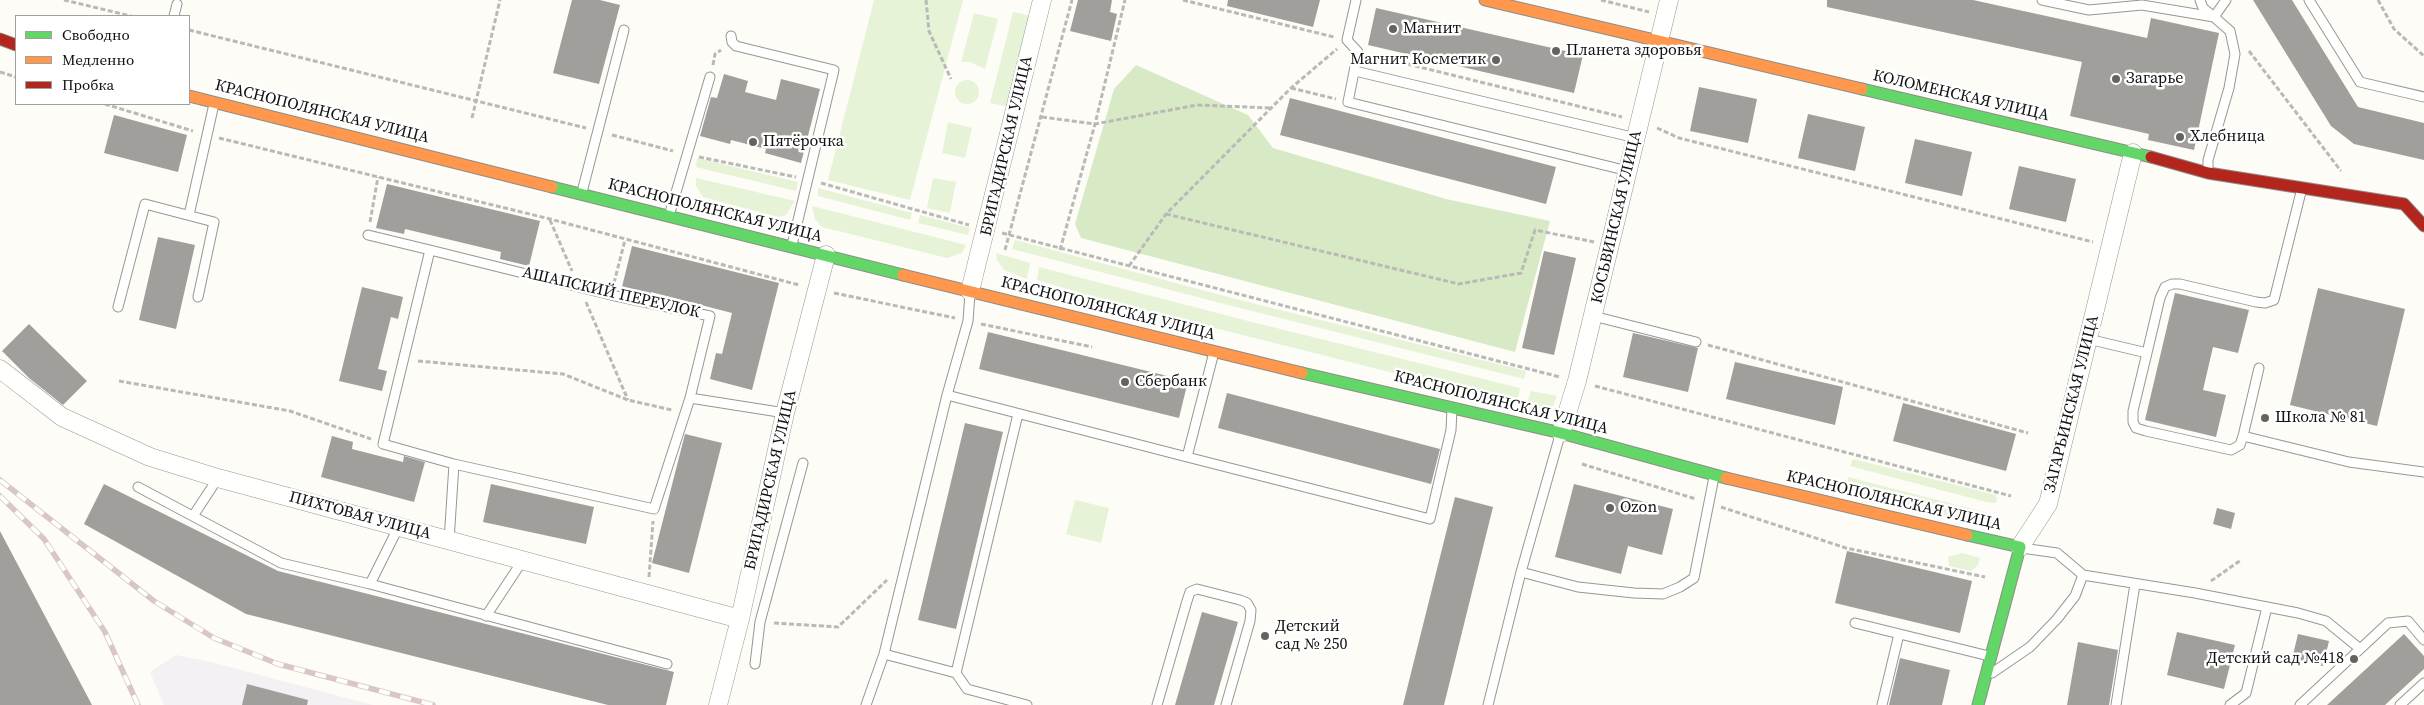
<!DOCTYPE html>
<meta charset="utf-8">
<style>
body{margin:0}
#map{position:relative;width:2424px;height:705px;overflow:hidden;background:#fdfcf7;font-family:"Source Serif 4",serif}
canvas{display:block}
.legend{position:absolute;left:15px;top:15px;width:175px;height:90px;box-sizing:border-box;background:#fff;border:1px solid #a0a0a0;margin:0;padding:6px 9px;list-style:none;font-size:15px;color:#111}
.legend li{display:flex;align-items:center;gap:10px;height:25px}
.legend b{width:25px;border:1px solid #a0a0a0}
</style>
<div id="map">
<canvas width="2424" height="705"></canvas>
<ul class="legend">
<li><b style="height:6px;background:#63d668"></b>Свободно</li>
<li><b style="height:6px;background:#ff974d"></b>Медленно</li>
<li><b style="height:6px;background:#b3261e"></b>Пробка</li>
</ul>
</div>
<script>
const c = document.querySelector('canvas').getContext('2d');
c.lineJoin = 'round';
function fillPath(path, color) { c.fillStyle = color; c.fill(path, 'evenodd'); }
const poly = rows => new Path2D(rows.map(r => 'M' + r).join(''));
function strokePath(path, color, width, dash) { c.strokeStyle = color; c.lineWidth = width; c.lineCap = dash ? 'butt' : 'round'; c.setLineDash(dash || []); c.stroke(path); }
function drawText(font, color, halo, rows, align = 'center') {
  c.font = font + ' "Source Serif 4",serif'; c.lineWidth = 5; c.setLineDash([]); c.textBaseline = 'middle'; c.strokeStyle = halo; c.fillStyle = color; for (const [text, x, y, turn = 0] of rows) {
    c.save(); c.translate(x, y); c.rotate((+turn || 0) * Math.PI / 180); c.textAlign = isNaN(turn) ? turn : align; if (halo) c.strokeText(text, 0, 0); c.fillText(text, 0, 0); c.restore();
  }
}
fillPath(poly([
 [176,655,207,661,373,705,164,705,150,672]
]), '#f5f0f3');
fillPath(poly([
 [874,0,963,0,910,200,828,180],
 [1013,12,1031,16,1009,107,990,103],
 [974,13,998,19,985,69,970,62,961,62],
 '955 92a12 12 0 1 1 24 0a12 12 0 1 1-24 0Z',
 [948,122,972,128,965,158,942,153],
 [697,158,798,182,796,191,696,167],
 [696,178,795,201,786,215,778,217,703,197,696,186],
 [933,178,956,182,950,213,927,208],
 [818,188,912,213,910,220,818,196],
 [812,206,966,245,962,253,947,258,822,227,815,219],
 [920,215,970,228,968,235,918,223],
 [1015,240,1232,298,1526,371,1524,379,1236,307,1012,249],
 [996,253,1030,263,1027,279,1004,270,997,260],
 [1039,267,1256,323,1520,388,1517,404,1111,302,1037,280],
 [1531,391,1557,396,1553,406,1534,409,1526,407],
 [1853,459,1996,495,1997,502,1994,503,1986,502,1850,466],
 [1848,477,1992,514,1994,516,1993,524,1989,527,1856,496,1848,486],
 [1075,500,1109,508,1101,543,1066,534],
 [1962,553,1980,558,1978,565,1971,571,1949,566,1948,557]
]), '#e7f3d7');
fillPath(poly([
 [1136,65,1248,115,1273,148,1446,199,1550,221,1515,352,1081,238,1075,224,1114,89]
]), '#d8eac5');
fillPath(poly([
 [572,0,600,0,620,5,599,84,553,73],
 [1078,0,1112,0,1110,12,1117,14,1111,41,1070,31],
 [1228,0,1320,0,1313,27,1227,6],
 [1827,0,1973,0,2147,38,2151,18,2219,33,2194,150,2148,140,2149,134,2070,116,2082,62,1827,7],
 [2253,0,2292,0,2358,107,2424,123,2424,160,2354,144,2331,126],
 [1376,8,1583,55,1574,93,1368,45],
 [724,74,748,81,745,92,776,100,781,79,820,89,801,163,765,153,766,149,731,140,730,144,700,136,711,97,717,98],
 [1699,87,1757,99,1748,143,1690,131],
 [1290,98,1556,167,1546,204,1280,135],
 [1808,114,1865,127,1855,171,1798,158],
 [114,115,187,135,178,172,104,153],
 [1915,139,1972,152,1962,196,1905,183],
 [2019,166,2076,179,2066,222,2009,209],
 [387,184,540,221,529,266,500,259,501,252,405,229,404,234,376,228],
 [158,237,195,245,176,329,139,320],
 [632,246,779,283,752,390,710,379,716,353,722,354,732,313,651,292,650,297,621,291],
 [1544,251,1576,258,1554,355,1522,348],
 [362,287,403,297,398,319,391,317,378,369,387,371,382,391,339,381],
 [2318,288,2405,309,2377,426,2290,405],
 [2175,293,2249,310,2238,353,2213,347,2203,390,2226,395,2216,437,2145,420],
 [29,324,87,381,63,405,29,378,2,351],
 [988,332,1188,381,1179,418,979,369],
 [1633,333,1698,348,1688,392,1623,377],
 [1735,362,1843,387,1835,425,1726,399],
 [1227,393,1440,449,1431,484,1218,428],
 [1903,403,2016,434,2006,471,1893,441],
 [965,423,1003,432,956,629,918,620],
 [685,434,722,443,689,573,652,563],
 [332,436,353,442,352,449,403,462,404,456,425,462,414,502,321,477],
 [104,484,278,571,674,672,666,705,608,705,246,614,84,524],
 [491,484,594,507,586,544,483,522],
 [1574,484,1673,509,1662,555,1628,546,1621,574,1555,557],
 [1455,497,1493,507,1444,705,1403,705],
 [2217,508,2235,513,2231,529,2213,524],
 [0,531,92,705,0,705],
 [1847,551,1972,581,1960,633,1835,603],
 [1202,612,1238,622,1214,705,1175,705],
 [2177,632,2235,645,2224,689,2167,675],
 [2298,634,2329,641,2323,666,2292,659],
 [2404,634,2424,656,2424,669,2385,705,2327,705],
 [2078,642,2118,650,2109,705,2067,705],
 [1900,658,1950,670,1942,705,1889,705],
 [247,684,308,700,307,705,242,705]
]), '#a19f9c');
const lane = poly([
 [1356,0,1347,40,1358,52,1348,102,1628,171],
 [2042,0,2089,10,2142,5,2214,17],
 [2200,0,2203,8,2214,17],
 [2309,0,2360,82,2424,97],
 [174,16,177,4],
 [731,36,732,42,736,46,834,70,792,245],
 [1355,71,1636,138],
 [2208,170,2208,160,2229,88,2235,54,2230,31,2214,17,2226,0],
 [582,192,624,30],
 [189,215,214,104],
 [669,216,710,77],
 [368,235,430,250,611,295,710,316,690,398,654,509,454,464,383,444,430,250],
 [970,293,968,321,947,395,884,654,956,673,967,689,1027,705],
 [118,307,145,204,214,222,198,297],
 [1593,316,1696,342],
 [2088,339,2147,353],
 [2259,368,2243,436,2240,445,2231,450,2146,431,2136,428,2133,422,2133,411,2147,353,2160,298,2165,287,2172,284,2180,284,2256,302,2265,303,2274,300,2302,188],
 [947,395,1187,457,1213,356],
 [690,398,785,413],
 [2243,436,2349,462,2424,472],
 [1187,457,1430,519,1451,430,1452,409],
 [138,487,281,563,370,584,667,664],
 [193,516,218,478],
 [449,541,454,464],
 [2022,548,2057,553,2083,575,2195,593,2298,613,2326,621,2359,648],
 [1521,572,1578,587,1634,593,1663,594,1680,587,1694,578,1714,477],
 [370,584,399,526],
 [486,616,523,560],
 [1855,623,1989,656],
 [755,664,760,622,803,463],
 [956,673,1018,414],
 [1992,673,2030,647,2057,619,2075,596,2083,575],
 [866,705,884,654],
 [1157,705,1187,601,1190,592,1197,589,1240,600,1247,603,1251,610,1250,621,1226,705],
 [1488,705,1521,572,1560,435],
 [1882,705,1899,634],
 [2116,705,2135,584],
 [2230,705,2246,693,2267,607],
 [2300,705,2388,623,2408,621,2424,640],
 [2400,705,2424,683]
]);
const street = poly([
 [970,291,1042,0],
 [0,369,62,417,150,457,218,478,740,619],
 [1561,433,1577,381,1669,0],
 [2020,547,2048,504,2133,153],
 [718,705,740,619,785,413,826,255]
]);
const fast = poly([
 [1862,89,2151,157],
 [552,187,903,275],
 [1302,373,1561,433,1726,478],
 [1967,535,2020,547,1978,705]
]);
const slow = poly([
 [1485,0,1862,89],
 [189,96,552,187],
 [903,275,1302,373],
 [1726,478,1967,535]
]);
const jam = poly([
 [0,39,16,45],
 [2151,157,2208,173,2404,204,2424,226]
]);
strokePath(lane, '#979795', 11);
strokePath(street, '#979795', 19);
strokePath(fast, '#8e8d8b', 13);
strokePath(slow, '#8e8d8b', 13);
strokePath(jam, '#8e8d8b', 13);
strokePath(poly([
 [64,0,131,16],
 [926,0,929,31,951,79],
 [1183,0,1334,37],
 [1601,0,1649,12],
 [2378,0,2394,29,2424,56],
 [189,30,586,128],
 [2249,51,2341,171],
 [1371,55,1622,117],
 [713,65,715,54,721,50],
 [0,72,16,77],
 [1291,88,1336,99],
 [105,104,193,131],
 [1042,117,1095,124,1197,105,1271,108],
 [472,118,500,0],
 [1657,128,1679,138,2093,242],
 [612,135,673,151],
 [219,138,550,219,799,285],
 [699,157,796,177],
 [821,183,969,225],
 [1166,214,1459,284,1521,273,1535,230,1594,242],
 [550,220,572,271],
 [370,222,378,177],
 [1002,233,1560,377],
 [1005,250,1072,0],
 [1060,250,1095,124,1125,0],
 [1129,266,1166,214,1291,88,1337,49],
 [614,283,625,240],
 [834,293,955,318],
 [586,302,628,400],
 [981,324,1092,347],
 [1708,345,2028,433],
 [418,361,563,374,628,400,672,410],
 [119,381,290,411,371,439],
 [1595,386,2011,496],
 [1582,464,1696,499],
 [1721,507,1846,548,1985,577],
 [649,577,653,521],
 [2211,581,2241,560],
 [774,623,838,627,887,580]
]), '#b9b9b8', 3, [5, 2.5]);
strokePath(lane, '#fffffe', 9);
strokePath(street, '#fffffe', 18);
strokePath(fast, '#63d668', 11);
strokePath(slow, '#ff974d', 11);
strokePath(jam, '#b3261e', 11);
const rail = poly([
 [0,480,154,601,214,638,278,664,433,705],
 [0,496,44,539,105,632,138,705]
]);
strokePath(rail, '#d9c6c7', 5.5);
strokePath(rail, '#fff', 4, [11]);
for (const [x, y, r, color] of [
 [1393,29,5,"#646362"],
 [1556,51,5,"#646362"],
 [1496,60,5,"#646362"],
 [2116,79,5,"#646362"],
 [2180,137,5,"#646362"],
 [753,142,5,"#646362"],
 [1125,382,5,"#646362"],
 [2265,418,5,"#646362"],
 [1610,508,5,"#646362"],
 [1265,636,5,"#646362"],
 [2354,659,5,"#646362"]
]) { const dot = new Path2D(); dot.arc(x, y, r, 0, 2 * Math.PI); c.fillStyle = color; c.fill(dot); strokePath(dot, '#fff', 2); }
drawText('16px', '#111', '#fff', [
 ["Магнит",1403,29],
 ["Планета здоровья",1566,51],
 ["Магнит Косметик",1486,60,"right"],
 ["Загарье",2126,79],
 ["Хлебница",2190,137],
 ["Пятёрочка",763,142],
 ["Сбербанк",1135,382],
 ["Школа № 81",2275,418],
 ["Ozon",1620,508],
 ["Детский",1275,627],
 ["сад № 250",1275,645],
 ["Детский сад №418",2344,659,"right"]
], 'left');
drawText('16px', '#111', '#fff', [
 ["КОЛОМЕНСКАЯ УЛИЦА",1961,96,13],
 ["КРАСНОПОЛЯНСКАЯ УЛИЦА",322,112,14],
 ["БРИГАДИРСКАЯ УЛИЦА",1007,146,-77],
 ["КРАСНОПОЛЯНСКАЯ УЛИЦА",715,211,14],
 ["КОСЬВИНСКАЯ УЛИЦА",1617,217,-77],
 ["АШАПСКИЙ ПЕРЕУЛОК",611,293,13],
 ["КРАСНОПОЛЯНСКАЯ УЛИЦА",1108,309,14],
 ["КРАСНОПОЛЯНСКАЯ УЛИЦА",1501,403,14],
 ["ЗАГАРЬИНСКАЯ УЛИЦА",2072,404,-76],
 ["БРИГАДИРСКАЯ УЛИЦА",771,480,-77],
 ["КРАСНОПОЛЯНСКАЯ УЛИЦА",1894,501,13],
 ["ПИХТОВАЯ УЛИЦА",360,516,15]
]);
</script>
